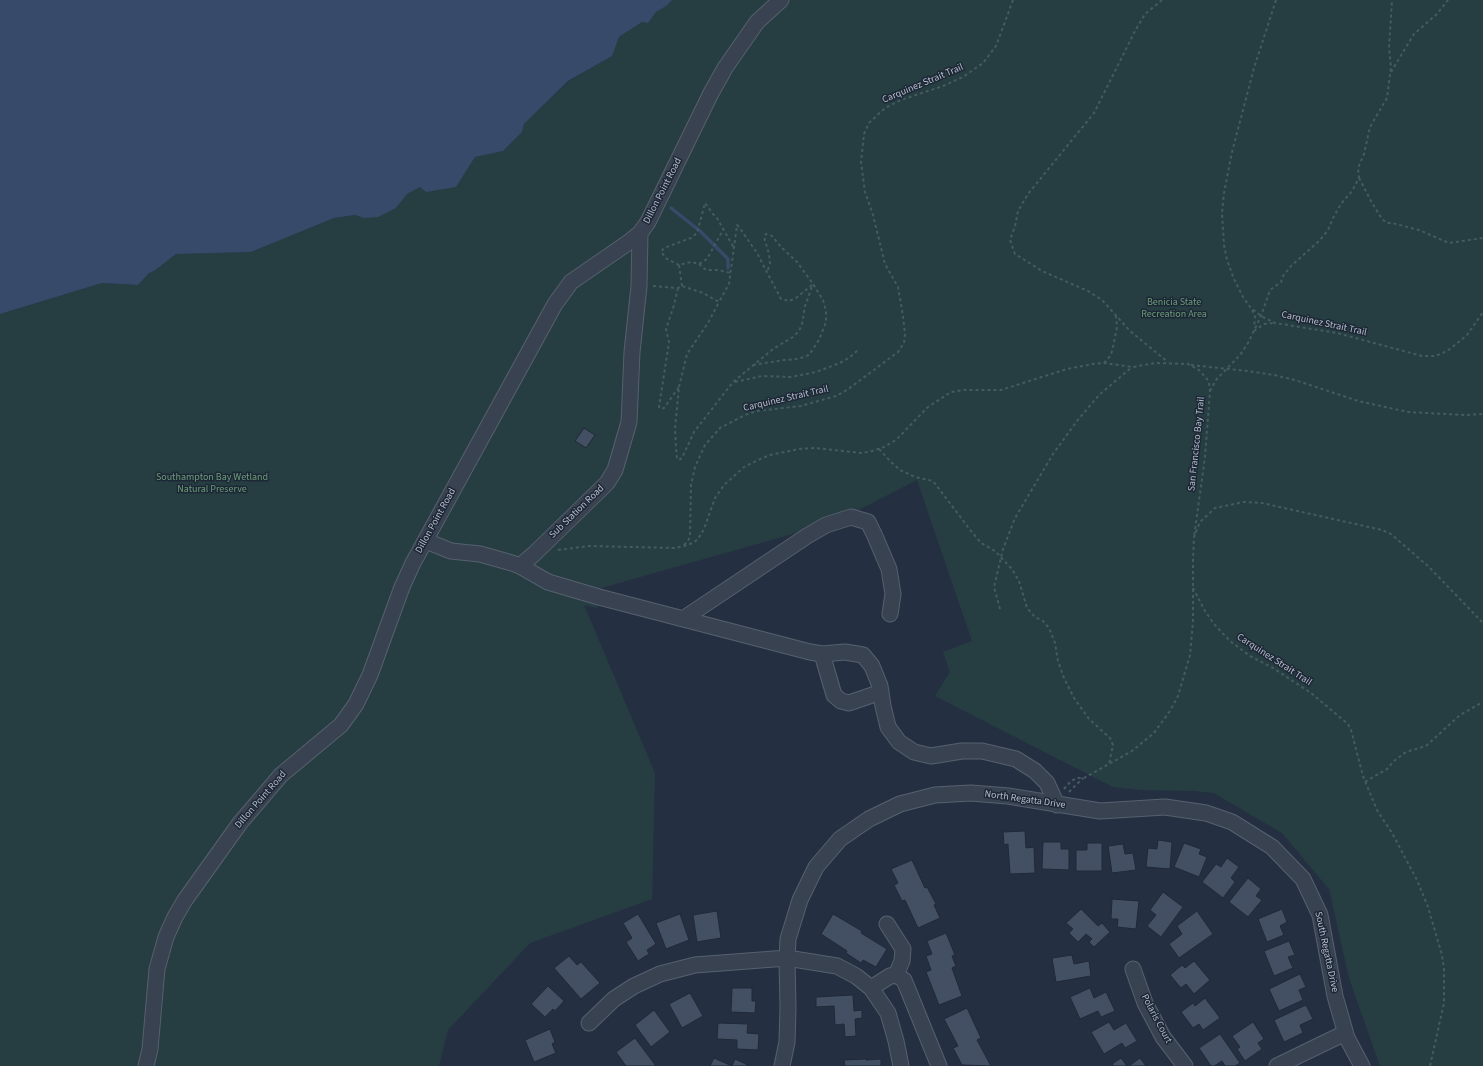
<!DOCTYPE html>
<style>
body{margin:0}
canvas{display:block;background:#243041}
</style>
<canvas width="1483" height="1066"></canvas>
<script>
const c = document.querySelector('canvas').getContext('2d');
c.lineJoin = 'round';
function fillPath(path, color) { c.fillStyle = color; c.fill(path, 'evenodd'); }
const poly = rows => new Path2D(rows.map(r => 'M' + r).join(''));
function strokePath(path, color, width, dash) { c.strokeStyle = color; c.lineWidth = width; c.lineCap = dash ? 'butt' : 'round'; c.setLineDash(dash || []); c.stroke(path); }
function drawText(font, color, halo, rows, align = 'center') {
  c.font = font + ' "Source Sans 3",sans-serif'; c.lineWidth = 3; c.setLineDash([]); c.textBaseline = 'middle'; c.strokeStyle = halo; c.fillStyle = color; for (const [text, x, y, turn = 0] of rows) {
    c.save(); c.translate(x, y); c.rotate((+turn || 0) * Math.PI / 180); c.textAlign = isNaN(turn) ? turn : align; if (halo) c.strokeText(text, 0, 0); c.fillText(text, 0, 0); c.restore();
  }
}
fillPath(poly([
 [669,0,1483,0,1483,1066,1380,1066,1349,978,1329,889,1282,833,1214,793,1194,791,1140,790,1113,787,935,696,950,672,943,652,972,641,917,480,835,522,601,588,597,608,584,605,655,773,652,899,530,943,448,1030,439,1066,0,1066,0,314,102,283,138,285,149,273,154,271,176,254,251,252,334,218,355,215,364,218,396,208,407,194,420,187,456,187,475,157,503,151,522,132,524,124,569,81,612,56,619,37,642,22,648,23,656,12,666,6]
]), '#263e42');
fillPath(poly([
 [0,0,672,0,666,6,656,12,648,23,642,22,619,37,612,56,568,81,524,124,522,132,503,151,475,157,456,187,426,192,420,187,407,194,396,208,378,217,364,218,355,215,334,218,251,252,176,254,154,271,149,273,138,285,102,283,0,314]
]), '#374a69');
strokePath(poly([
 [671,208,700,231,728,259,728,268]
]), '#374a69', 3.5);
const building = poly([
 [584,428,595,435,586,448,575,441,584,428],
 [1025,831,1026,848,1034,847,1035,873,1010,874,1008,844,1004,845,1003,832,1025,831],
 [1158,840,1172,842,1170,869,1146,867,1148,848,1157,849,1158,840],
 [1043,842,1061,842,1061,849,1069,849,1069,870,1042,869,1043,842],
 [1087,843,1102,843,1102,871,1076,871,1076,850,1087,850,1087,843],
 [1184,843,1201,849,1199,854,1207,857,1199,877,1174,867,1184,843],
 [1123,844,1125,854,1133,853,1136,870,1112,873,1108,846,1123,844],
 [1227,858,1239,867,1231,878,1235,882,1223,898,1202,882,1216,864,1221,867,1227,858],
 [912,860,925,888,927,887,936,904,934,905,940,918,918,928,905,900,902,901,894,885,898,883,891,869,912,860],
 [1248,878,1261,889,1256,896,1262,900,1248,917,1229,902,1248,878],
 [1163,892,1183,907,1161,937,1147,926,1156,915,1150,910,1163,892],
 [1112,899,1139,901,1136,929,1117,927,1118,919,1111,919,1112,899],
 [1081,909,1098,926,1102,923,1110,932,1094,947,1089,942,1092,939,1086,934,1078,942,1069,933,1073,929,1066,923,1081,909],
 [1282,909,1287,922,1280,926,1284,935,1267,942,1258,919,1282,909],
 [717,911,721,938,697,942,693,915,717,911],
 [1197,911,1213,934,1179,958,1169,944,1182,934,1177,926,1197,911],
 [638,914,656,944,647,950,649,954,638,961,626,942,632,938,623,923,638,914],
 [680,914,689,940,666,949,656,923,680,914],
 [833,914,862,931,861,933,887,949,876,967,863,960,861,963,846,953,847,951,821,934,833,914],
 [946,933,955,955,952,956,956,966,952,968,962,996,939,1005,926,972,931,970,926,956,932,954,927,941,946,933],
 [1289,941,1295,955,1288,957,1293,968,1274,976,1264,951,1289,941],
 [1072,955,1074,964,1089,961,1091,976,1056,982,1052,958,1072,955],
 [569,956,577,965,581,962,600,983,581,999,554,968,569,956],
 [1194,961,1210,980,1194,994,1186,984,1181,988,1170,975,1182,965,1185,968,1194,961],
 [1300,974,1306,987,1299,990,1303,1000,1279,1011,1269,989,1300,974],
 [548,986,564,1001,555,1011,553,1009,545,1017,531,1004,548,986],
 [732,988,752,988,752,1001,756,1001,755,1013,731,1012,732,988],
 [1090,988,1094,998,1106,992,1115,1011,1101,1017,1098,1011,1080,1019,1070,997,1090,988],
 [690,993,703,1016,682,1028,669,1004,690,993],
 [853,995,854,1011,862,1010,862,1018,855,1019,856,1036,845,1037,844,1024,835,1025,834,1006,816,1007,816,997,853,995],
 [1205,998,1220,1018,1203,1030,1199,1024,1193,1028,1181,1012,1193,1003,1195,1006,1205,998],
 [1306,1005,1313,1019,1300,1025,1303,1033,1284,1042,1274,1020,1306,1005],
 [967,1008,981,1038,977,1040,991,1066,962,1065,953,1048,958,1046,944,1019,967,1008],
 [654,1010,670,1032,651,1047,635,1025,654,1010],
 [1109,1022,1114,1030,1126,1023,1137,1041,1125,1048,1122,1043,1104,1054,1091,1032,1109,1022],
 [1253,1022,1264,1039,1258,1043,1262,1049,1245,1061,1237,1049,1240,1047,1232,1036,1253,1022],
 [718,1023,748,1024,747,1033,759,1034,758,1050,737,1049,737,1040,717,1039,718,1023],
 [550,1029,555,1042,552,1044,556,1053,534,1062,525,1040,550,1029],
 [1220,1034,1240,1063,1235,1066,1225,1066,1222,1061,1214,1066,1211,1066,1199,1048,1220,1034],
 [635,1038,656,1066,626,1066,616,1052,635,1038],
 [714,1058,732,1066,735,1059,750,1066,710,1066,714,1058],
 [1121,1058,1127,1066,1114,1066,1112,1064,1121,1058],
 [1140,1058,1146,1066,1129,1066,1140,1058],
 [866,1059,866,1060,881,1059,881,1066,845,1066,844,1060,866,1059]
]);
fillPath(building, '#434f63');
strokePath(building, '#1f2938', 1);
const minor = poly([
 [426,541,451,551,480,554,512,563,520,566,548,582,599,597,810,652,822,654,845,652,863,655,872,666,880,686,883,706,888,727,899,742,914,752,931,756,962,751,982,751,1016,759,1035,771,1047,783,1057,805],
 [520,566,534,554,607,483,615,470,629,422,632,352,639,286,640,233],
 [683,619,807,536,826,525,851,517,868,522,874,534,889,569,893,594,890,614],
 [822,654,834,695,841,701,849,703,881,692],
 [887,924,903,949,902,961,896,975],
 [1133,969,1145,1003,1163,1037,1185,1066],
 [871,988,890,976,896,975,904,980,939,1066],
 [589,1023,614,999,634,986,660,974,695,965,787,958,837,966,856,976,871,988,888,1013,896,1041,901,1066],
 [146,1066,150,1049,157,969,166,937,175,917,185,900,240,823,281,775,341,725,356,704,370,675,402,587,413,563,555,304,571,282,629,242,640,233,648,222,711,93,725,68,757,22,781,0],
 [782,1066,787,1042,788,1008,787,958,788,939,800,900,816,867,840,839,869,819,900,804,935,795,971,793,1008,796,1100,811,1165,807,1206,813,1232,822,1272,847,1303,879,1320,915,1335,996,1347,1038,1362,1066],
 [1277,1066,1345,1033]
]);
strokePath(minor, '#56606e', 17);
strokePath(poly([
 [1162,0,1145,14,1135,31,1094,113,1028,194,1018,211,1015,226,1010,240,1015,254,1042,271,1088,291,1102,300,1130,331,1168,362],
 [1276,0,1254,68,1232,152,1224,193,1222,213,1224,245,1227,260,1234,279,1243,297,1250,307,1261,316,1275,323,1337,333,1422,356,1435,356,1443,353,1450,349,1467,335,1483,312],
 [1391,72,1414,34,1437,14,1448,0],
 [1359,178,1372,203,1382,219,1387,223,1392,223,1419,230,1449,243,1483,238],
 [699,264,706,270,719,270,731,273],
 [679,265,667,259,661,252,664,248,691,238,697,233,705,203,713,214,717,218,734,248],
 [653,286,678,288,682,286,703,293,719,302,729,284,737,225,739,227,757,253,781,299,789,301,796,298,812,285],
 [682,286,679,265,691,262,699,264,707,259,723,230],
 [678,288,674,305,666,329,669,342,659,407,661,409,664,408,679,387,675,429,676,448,677,458,679,460,682,458,694,432,733,382,773,349,793,337,799,331,802,324,805,306,813,284],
 [1252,310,1255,317,1254,327],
 [1254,331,1264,324,1274,323],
 [1104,363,1111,355,1113,347,1117,327,1116,316],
 [753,365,784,360,798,359,809,355,819,340,826,322,826,311,823,300,813,284,797,262,781,247,772,236,766,234,764,237,769,254,770,264,767,272],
 [1191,365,1247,371,1274,375,1295,380,1358,401,1408,412,1465,415,1483,414],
 [735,382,762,376,791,377,816,372,840,363,850,357,858,350],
 [679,387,687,354,708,323,719,302],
 [1210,391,1216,380,1240,355,1248,343,1261,316,1270,290,1281,282,1283,276,1291,266,1320,240,1328,230,1333,218,1341,204,1352,191,1359,178,1358,168,1364,154,1370,127,1387,98,1391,67,1389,48,1392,0],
 [879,449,891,462,900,470,915,477,933,481,971,531,981,543,995,551,1012,569,1019,581,1027,608,1035,617,1043,621,1049,628,1055,643,1058,661,1064,678,1074,698,1089,719,1110,738,1113,745,1109,764],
 [684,545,688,541,690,536,691,485,695,467,705,445,720,428,745,415,757,411,801,406,836,396,847,390,898,352,904,343,905,334,903,316,898,287,885,264,873,215,865,192,861,162,864,134,869,123,885,108,901,100,943,86,963,77,983,63,996,46,1013,0],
 [558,550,589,546,675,548,684,546,693,543,698,539,704,529,715,498,724,485,744,467,758,460,770,455,799,449,815,448,862,453,872,451,884,447,896,440,928,407,951,392,964,390,1001,390,1067,369,1093,364,1104,363,1133,367,1155,363,1188,364,1199,370,1207,379,1209,383,1210,391,1205,457,1194,537],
 [1193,588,1205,611,1214,624,1230,641,1250,656,1273,668,1311,693,1348,724,1351,730,1363,776,1377,810,1392,833,1417,880,1428,907,1442,955,1444,969,1444,1003,1430,1066],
 [1000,609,994,587,1003,549,1015,518,1053,454,1077,421,1099,395,1132,367],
 [1365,782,1387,769,1394,761,1406,752,1426,746,1460,715,1483,702],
 [1064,789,1071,781,1077,778,1084,778,1132,751,1154,733,1170,711,1178,696,1190,655,1193,622,1193,560,1194,537,1200,522,1215,508,1244,502,1262,503,1382,530,1391,534,1429,567,1483,623],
 [1069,792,1083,778]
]), '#445b5f', 2, [3, 3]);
strokePath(minor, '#384251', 15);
drawText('10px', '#b5bdcb', '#1d2736', [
 ["Carquinez Strait Trail",923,84,-23],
 ["Dillon Point Road",663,191,-63],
 ["Carquinez Strait Trail",1324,324,12],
 ["Carquinez Strait Trail",786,399,-13],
 ["San Francisco Bay Trail",1197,444,-84],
 ["Sub Station Road",577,512,-44],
 ["Dillon Point Road",436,521,-61],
 ["Carquinez Strait Trail",1274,660,33],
 ["Dillon Point Road",261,800,-49],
 ["North Regatta Drive",1025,800,8],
 ["South Regatta Drive",1326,952,78],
 ["Polaris Court",1156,1019,62]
]);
drawText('10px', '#6b9d78', '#1d2736', [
 ["Benicia State",1174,303],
 ["Recreation Area",1174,315],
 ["Southampton Bay Wetland",212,478],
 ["Natural Preserve",212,490]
]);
</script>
